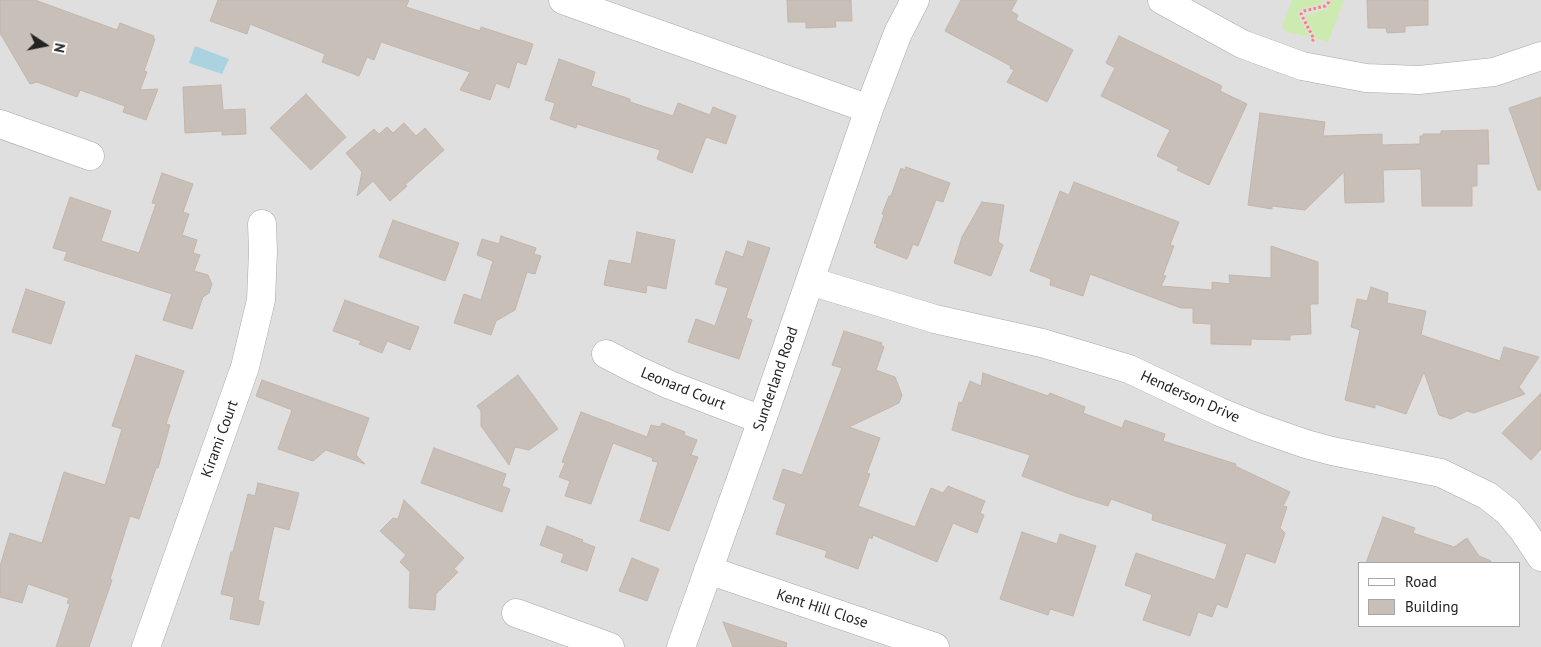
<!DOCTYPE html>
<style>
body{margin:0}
#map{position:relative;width:1541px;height:647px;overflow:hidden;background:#f2efe9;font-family:"PT Sans",sans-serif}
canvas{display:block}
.legend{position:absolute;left:1358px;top:562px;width:162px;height:65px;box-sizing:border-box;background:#fff;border:1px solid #a7a7a7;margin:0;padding:6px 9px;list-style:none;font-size:15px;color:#222}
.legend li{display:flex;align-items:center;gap:10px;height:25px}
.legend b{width:25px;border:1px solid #a7a7a7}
.north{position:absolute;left:20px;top:20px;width:50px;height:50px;-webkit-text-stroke:4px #fff;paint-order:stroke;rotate:101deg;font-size:14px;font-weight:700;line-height:20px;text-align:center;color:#222}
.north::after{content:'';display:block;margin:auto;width:18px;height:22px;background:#222;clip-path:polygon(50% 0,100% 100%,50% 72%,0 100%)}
</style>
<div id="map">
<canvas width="1541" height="647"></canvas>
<ul class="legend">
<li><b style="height:6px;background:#fff"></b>Road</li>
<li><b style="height:14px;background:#c7bfb8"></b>Building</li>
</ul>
<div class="north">N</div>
</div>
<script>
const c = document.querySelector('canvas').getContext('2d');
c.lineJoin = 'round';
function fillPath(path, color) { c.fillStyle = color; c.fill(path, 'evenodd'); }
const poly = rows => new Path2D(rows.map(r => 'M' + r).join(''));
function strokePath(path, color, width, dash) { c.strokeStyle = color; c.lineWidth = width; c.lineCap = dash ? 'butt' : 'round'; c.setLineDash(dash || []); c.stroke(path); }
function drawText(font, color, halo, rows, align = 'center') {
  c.font = font + ' "PT Sans",sans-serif'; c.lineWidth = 4; c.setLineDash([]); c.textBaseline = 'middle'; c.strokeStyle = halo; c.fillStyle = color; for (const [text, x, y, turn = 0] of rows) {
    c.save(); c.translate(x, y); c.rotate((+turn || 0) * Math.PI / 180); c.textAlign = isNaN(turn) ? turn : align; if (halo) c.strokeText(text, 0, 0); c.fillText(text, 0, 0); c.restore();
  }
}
fillPath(poly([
 [0,0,1541,0,1541,647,0,647],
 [1360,563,1520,563,1520,626,1360,626]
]), '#e0dfdf');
fillPath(poly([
 [1292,0,1324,0,1321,4,1302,9,1298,13,1299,18,1310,37,1287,32,1282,27],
 [1331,0,1344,0,1328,42,1317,39,1305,16,1306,15,1327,9,1332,2]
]), '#cdebb0');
fillPath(poly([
 [195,46,229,59,222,74,189,63]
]), '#aad3df');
const building = poly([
 [0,0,35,0,117,30,120,23,154,36,153,39,155,39,144,71,147,72,140,90,158,89,146,120,123,112,125,106,80,90,77,97,37,82,30,84,0,33,0,0],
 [218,0,409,0,406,7,480,31,481,27,533,44,526,65,517,62,509,88,496,83,490,100,460,90,470,72,381,42,374,60,367,57,359,76,322,62,325,54,250,24,247,34,210,21,218,0],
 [787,0,851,0,852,21,835,21,836,27,806,28,806,22,788,22,787,0],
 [961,0,1017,0,1011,11,1018,15,1016,20,1073,50,1047,102,1007,82,1014,70,1010,68,1011,66,945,31,961,0],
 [1367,0,1428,0,1428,25,1405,26,1405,32,1387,33,1386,28,1368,28,1367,0],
 [1119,36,1222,86,1220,91,1247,104,1209,185,1177,170,1179,167,1157,156,1170,130,1101,96,1115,68,1106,63,1119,36],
 [559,59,595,72,591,86,630,99,630,102,673,116,678,103,710,115,713,107,736,116,726,144,706,137,692,173,657,159,660,150,577,124,576,128,550,119,555,103,545,100,559,59],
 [221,85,223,110,245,109,246,134,222,135,222,131,185,133,183,87,221,85],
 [306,94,346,137,311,170,270,128,306,94],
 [1541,97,1541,190,1538,190,1509,108,1541,97],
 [1260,113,1325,122,1323,136,1382,134,1382,145,1420,144,1420,136,1423,136,1423,134,1441,134,1441,131,1488,130,1489,164,1477,164,1477,186,1472,186,1472,206,1422,206,1421,169,1383,170,1384,202,1345,203,1344,172,1305,210,1272,206,1272,209,1248,205,1260,113],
 [404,123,416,136,425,128,444,150,405,185,407,186,390,201,373,181,357,196,362,172,346,153,374,129,379,134,387,127,393,133,404,123],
 [906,167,950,183,943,202,936,200,918,246,913,244,907,259,876,247,877,244,874,243,884,215,882,214,889,196,891,196,901,168,905,170,906,167],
 [162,173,193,184,183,212,189,214,182,235,197,240,193,253,200,255,194,271,208,275,212,284,209,293,203,297,192,329,163,320,172,294,64,260,67,252,53,248,70,197,111,211,101,241,139,253,156,204,152,203,162,173],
 [1074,182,1179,222,1170,245,1174,246,1163,275,1166,276,1161,286,1212,290,1212,282,1230,284,1229,275,1271,278,1271,246,1318,262,1318,304,1310,304,1311,334,1290,335,1290,340,1251,339,1251,345,1211,344,1211,324,1193,323,1193,308,1181,308,1090,274,1083,296,1050,285,1051,279,1030,271,1060,191,1069,195,1074,182],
 [982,202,1004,205,998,242,1003,245,991,276,954,263,962,237,982,202],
 [393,220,459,243,445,281,379,257,393,220],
 [637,232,675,240,666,289,647,285,646,293,604,285,609,260,631,264,637,232],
 [501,236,536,248,534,254,541,256,535,274,527,272,515,310,496,321,491,335,454,323,464,294,481,300,493,261,477,255,482,239,499,244,501,236],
 [748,241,770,248,746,318,752,320,739,359,688,342,696,319,715,326,728,288,715,284,726,251,743,257,748,241],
 [1371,287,1388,293,1387,303,1426,311,1421,335,1500,361,1504,347,1539,357,1519,387,1525,394,1474,413,1467,411,1451,419,1439,415,1424,372,1406,414,1375,404,1375,408,1345,400,1360,330,1351,327,1357,299,1367,301,1371,287],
 [26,289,65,302,51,344,12,332,26,289],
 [345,300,419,327,410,350,387,341,382,353,359,344,361,341,333,331,345,300],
 [844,331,882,343,881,345,884,347,876,370,895,377,902,395,899,403,849,427,880,438,867,473,870,474,858,506,915,527,931,488,943,493,948,486,985,501,980,513,984,515,977,533,953,523,937,562,873,535,872,539,869,537,858,569,825,557,827,551,776,534,786,504,773,499,783,469,802,475,842,368,832,365,844,331],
 [136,355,184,371,166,424,170,425,158,468,156,468,139,519,130,516,110,579,112,580,89,647,56,647,70,604,67,603,69,598,28,584,22,603,0,597,0,566,10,533,42,543,64,472,105,485,122,429,112,426,136,355],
 [983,373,1048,396,1050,393,1085,407,1083,413,1122,428,1125,420,1165,434,1163,441,1236,464,1235,466,1290,492,1283,506,1287,507,1280,528,1285,533,1275,563,1246,553,1227,608,1217,604,1212,617,1198,612,1190,636,1143,620,1152,595,1125,585,1136,553,1215,580,1227,544,1152,520,1153,514,1111,499,1108,506,1075,496,1022,476,1030,455,952,430,959,402,962,403,970,381,981,386,983,373],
 [518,375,558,429,529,450,515,447,509,465,481,426,481,411,477,406,518,375],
 [262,380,369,418,356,455,365,464,326,450,313,461,278,449,292,410,256,396,262,380],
 [1541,393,1541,449,1531,460,1502,433,1541,393],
 [581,412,647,437,651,425,660,427,662,423,685,432,684,435,697,440,691,455,698,457,669,531,640,521,658,462,652,461,653,458,613,443,591,504,565,496,570,481,559,477,565,463,562,462,581,412],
 [434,448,506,474,502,486,510,489,502,512,421,483,434,448],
 [258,483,299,493,289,530,274,526,258,600,264,602,259,625,230,619,234,597,221,594,231,552,233,552,248,494,255,496,258,483],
 [404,500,464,558,454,569,458,572,436,594,435,610,409,608,410,572,400,562,406,555,380,531,393,518,398,519,404,500],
 [1383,517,1415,528,1413,533,1454,547,1467,538,1479,556,1491,561,1491,563,1366,563,1383,517],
 [547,526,583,540,582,542,595,547,587,571,561,562,564,554,540,545,547,526],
 [1022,532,1057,544,1060,534,1096,546,1073,616,1050,609,1048,615,1000,599,1022,532],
 [632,558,659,569,647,601,619,591,632,558],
 [723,622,787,643,786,647,733,647,723,622]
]);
fillPath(building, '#c7bfb8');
strokePath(building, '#c4b6ab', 1);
const minor = poly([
 [563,0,869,109,762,420,681,647],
 [1162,0,1242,44,1302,66,1366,78,1419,80,1494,72,1541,56],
 [869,109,898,33,915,0],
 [0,124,90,156],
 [810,281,935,319,1042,343,1129,369,1220,412,1257,427,1306,444,1332,451,1441,473,1488,496,1508,512,1523,530,1541,557],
 [606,354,635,369,670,385,762,420],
 [708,570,935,647],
 [516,613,610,647],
 [146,647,245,367,261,300,263,251,262,224]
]);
strokePath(minor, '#a9a9a9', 29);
strokePath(poly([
 [1312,41,1314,39,1301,14,1304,11,1325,6,1329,2,1328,0]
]), '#fa8072', 3, [2.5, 2.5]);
strokePath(minor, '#fff', 28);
drawText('15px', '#222', '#fff', [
 ["Sunderland Road",776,379,-71],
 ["Leonard Court",683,389,22],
 ["Henderson Drive",1190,397,24],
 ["Kirami Court",220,439,-70],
 ["Kent Hill Close",822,609,18]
]);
</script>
